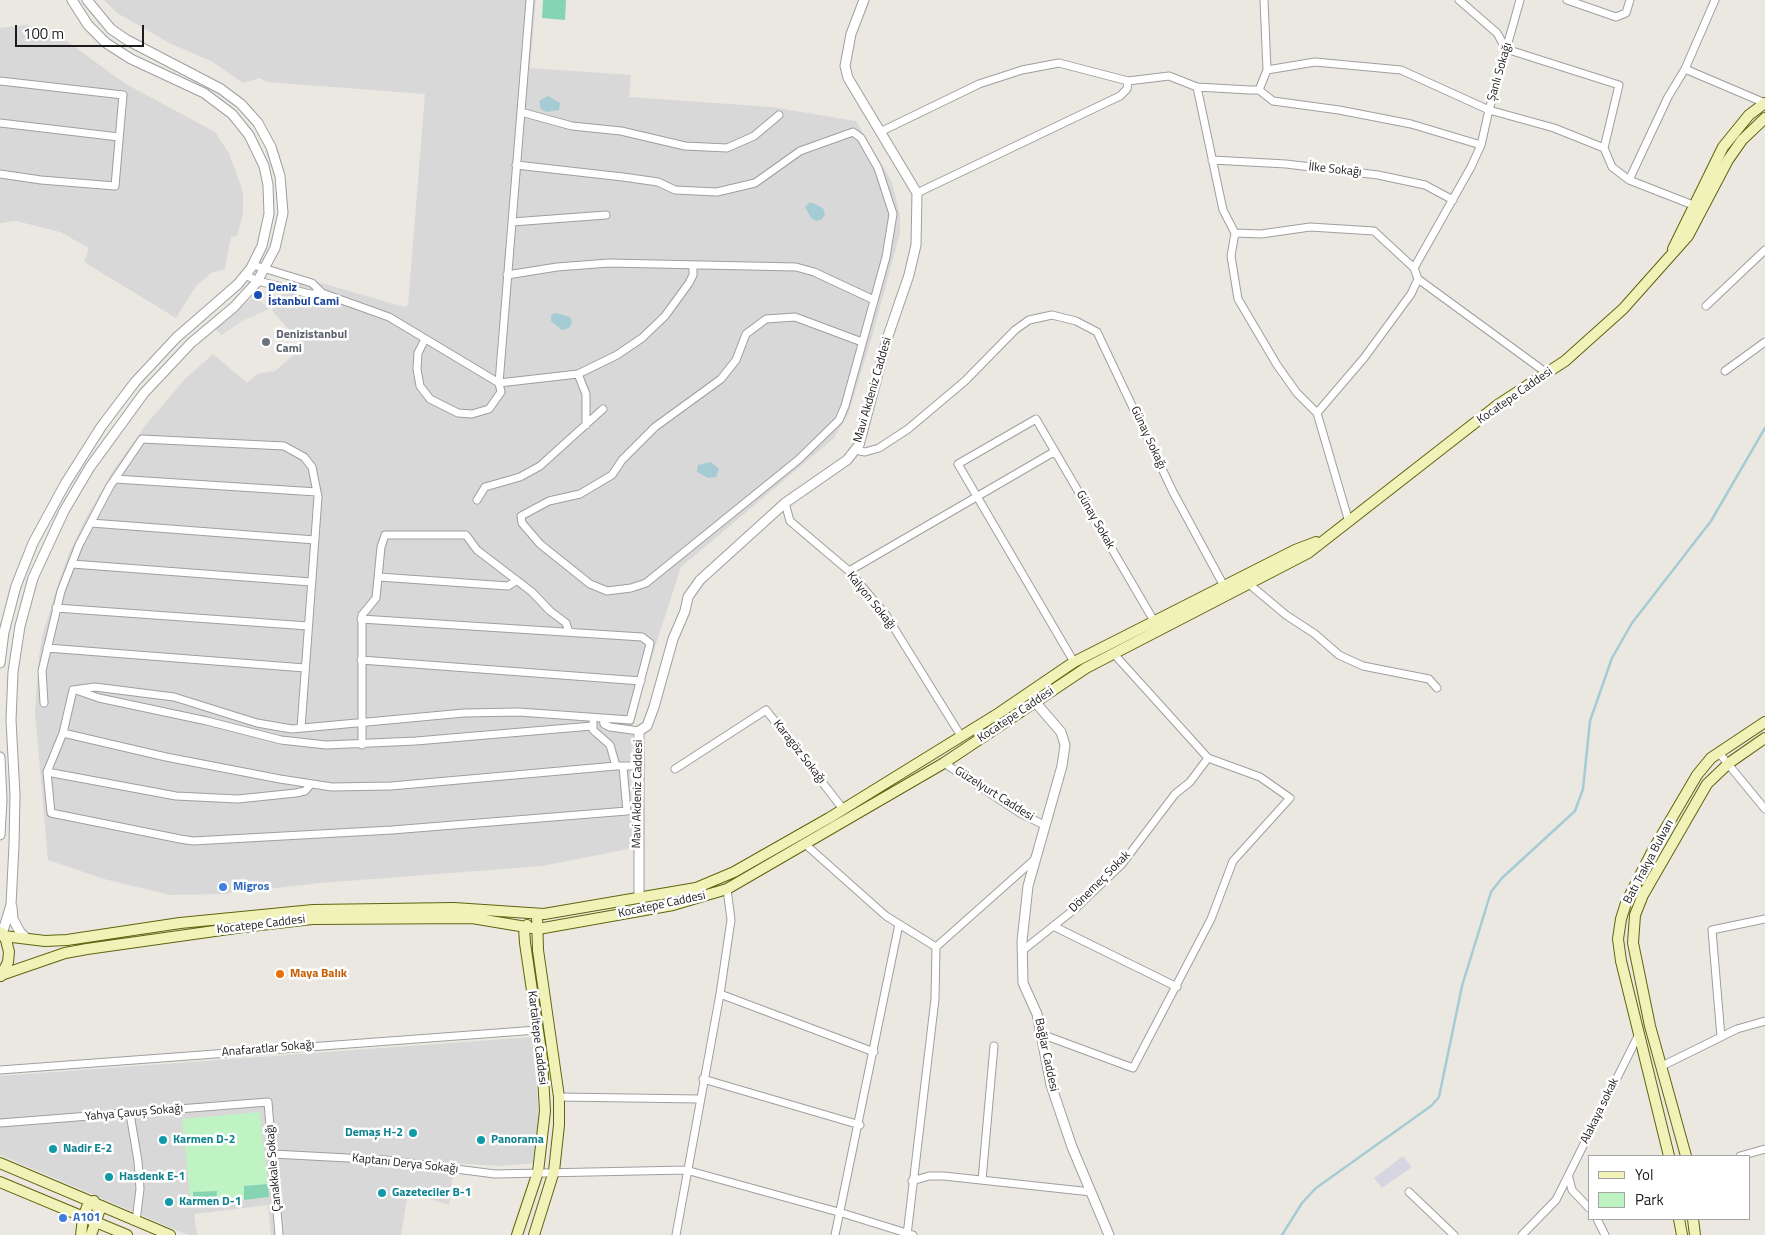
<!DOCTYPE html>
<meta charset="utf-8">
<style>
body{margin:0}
#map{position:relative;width:1765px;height:1235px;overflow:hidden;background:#ebe8e1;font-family:"Titillium Web",sans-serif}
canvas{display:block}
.legend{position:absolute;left:1588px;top:1155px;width:162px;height:65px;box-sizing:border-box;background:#fff;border:1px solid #a4a4a4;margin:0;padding:6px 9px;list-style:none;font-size:15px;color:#1b1b1b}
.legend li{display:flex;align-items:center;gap:10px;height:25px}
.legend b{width:25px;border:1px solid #a4a4a4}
.scale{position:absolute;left:15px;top:25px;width:129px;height:22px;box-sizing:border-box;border:2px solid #1b1b1b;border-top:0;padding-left:6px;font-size:15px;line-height:18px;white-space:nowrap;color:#1b1b1b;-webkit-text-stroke:4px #fff;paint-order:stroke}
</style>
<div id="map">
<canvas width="1765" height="1235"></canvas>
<ul class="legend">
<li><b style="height:6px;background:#f1f2b8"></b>Yol</li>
<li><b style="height:14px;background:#c0f3c3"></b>Park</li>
</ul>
<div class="scale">100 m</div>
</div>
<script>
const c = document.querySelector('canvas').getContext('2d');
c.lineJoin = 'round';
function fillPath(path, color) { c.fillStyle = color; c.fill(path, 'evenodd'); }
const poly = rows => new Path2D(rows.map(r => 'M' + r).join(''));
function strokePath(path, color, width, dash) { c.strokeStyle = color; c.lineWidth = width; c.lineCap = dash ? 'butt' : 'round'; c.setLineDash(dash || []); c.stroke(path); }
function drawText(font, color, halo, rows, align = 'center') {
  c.font = font + ' "Titillium Web",sans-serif'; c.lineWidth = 5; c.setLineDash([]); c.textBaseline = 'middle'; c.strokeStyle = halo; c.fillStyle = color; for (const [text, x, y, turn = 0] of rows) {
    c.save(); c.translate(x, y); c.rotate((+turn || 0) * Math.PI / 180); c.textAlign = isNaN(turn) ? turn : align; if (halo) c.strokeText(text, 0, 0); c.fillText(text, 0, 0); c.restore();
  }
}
fillPath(poly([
 [104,0,536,0,530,68,631,75,629,97,772,107,856,121,892,182,900,215,900,233,872,337,848,415,833,439,681,567,644,681,634,724,630,764,633,848,542,866,321,883,222,894,170,895,104,879,48,860,35,712,39,657,42,637,54,597,69,553,87,516,113,471,144,427,185,379,213,354,247,383,257,374,275,371,304,346,272,311,294,275,404,307,408,305,425,94,267,82,260,78,243,83,211,61,171,44,117,13],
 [27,25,58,35,126,84,215,132,229,153,243,192,243,214,237,236,231,237,225,269,211,273,196,286,176,318,84,262,89,248,60,232,16,221,0,223,0,28],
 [532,1037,540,1124,535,1163,499,1166,454,1163,449,1205,408,1192,401,1235,271,1235,268,1205,194,1214,197,1235,188,1235,0,1155,0,1076]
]), '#d9d8d8');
fillPath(poly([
 [260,1112,269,1197,191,1205,182,1119]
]), '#c0f3c3');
fillPath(poly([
 [543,0,566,0,565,20,542,18],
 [268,1184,269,1197,244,1200,244,1186],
 [217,1191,216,1202,193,1205,193,1192]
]), '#85d4b3');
fillPath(poly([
 [255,296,269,309,242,321,222,335,215,329]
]), '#dbdbdb');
fillPath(poly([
 [1403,1156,1412,1167,1382,1188,1374,1178]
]), '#d5d6e1');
fillPath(poly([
 [548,96,560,103,559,110,546,112,541,109,539,101],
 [810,202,823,208,825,214,822,219,817,221,811,218,805,207],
 [556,313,570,317,572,322,569,328,562,330,551,321,551,315],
 [711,462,719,469,716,477,708,478,697,472,698,465]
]), '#a5ccd5');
strokePath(poly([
 [1282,1235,1302,1203,1316,1188,1431,1106,1439,1097,1462,986,1491,892,1502,878,1575,811,1583,789,1590,721,1612,658,1632,623,1711,521,1765,428]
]), '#a5ccd5', 2.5);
const minor = poly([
 [1264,0,1267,70,1315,62,1401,70,1489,110,1554,128,1604,148,1612,167,1629,180,1693,205],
 [1459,0,1497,33,1506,49,1619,85,1604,148],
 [1567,0,1616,17,1626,13,1630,0],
 [1685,69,1765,103],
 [0,81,123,95,115,186,41,180,0,174],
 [1197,87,1223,210,1235,233,1261,234,1310,227,1374,231,1414,268,1418,279,1548,374],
 [1259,90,1273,101,1339,110,1411,124,1481,145,1471,167,1414,268],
 [521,112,572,126,621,131,685,146,727,148,754,136,779,115],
 [0,123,119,137],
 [880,132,979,84,1022,70,1059,63,1128,81,1169,76,1197,87,1250,90,1259,90,1267,70],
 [1481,145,1489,110,1520,0],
 [1212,160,1286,164,1378,175,1425,185,1453,200],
 [516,165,623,177,658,182,675,190,717,192,755,183,800,151,853,132,861,138,878,168,893,214,886,257,845,406,839,420,798,460,646,583,631,588,607,591,590,584,540,544,522,523,521,516,549,501,580,494,612,475,622,460,655,427,721,379,736,360,746,334,766,319,795,317,862,342],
 [1629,180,1668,97,1685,69,1715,0],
 [917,193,1120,96,1127,89,1128,81],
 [512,222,606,215],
 [1235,233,1231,256,1238,299,1277,365,1297,393,1317,413,1349,522],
 [253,265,312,283,322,293,389,317,499,383,578,374,617,355,642,338,665,316,689,283,693,275,693,266],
 [245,275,258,281,310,294,322,293],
 [507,275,557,267,609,263,796,267,814,272,874,300],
 [1706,306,1765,250],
 [425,339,418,353,417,369,420,386,430,399,458,413,472,414,489,409,501,392,499,383,530,0],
 [1725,371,1765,342],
 [578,374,586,394,586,425],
 [1317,413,1364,358,1411,294,1418,279],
 [855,450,865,452,879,448,908,429,965,381,1015,330,1029,320,1052,315,1076,321,1097,332,1173,492,1224,586],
 [115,479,317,492],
 [477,500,485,487,520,477,540,466,603,409],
 [785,503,790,521,849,571,886,615,961,736],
 [91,523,315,540],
 [72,564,311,582],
 [849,571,1052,453,1056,454],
 [379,577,508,586,516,581],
 [1249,584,1286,615,1315,634,1339,655,1363,666,1429,679,1437,688],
 [56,608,308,626],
 [47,648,305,668],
 [361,660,641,681],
 [1074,662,958,464,1036,419,1154,621],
 [73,690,95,687,174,697,257,723,292,729,464,713,519,712,630,720,649,648,650,643,642,637,361,619],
 [73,690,63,733,47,772,51,813,180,839,193,841,392,830,627,811,623,767],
 [76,690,99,698,207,721,281,740,326,745,416,741,592,726],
 [44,703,42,671,61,591,79,545,110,486,142,439,284,446,304,457,312,467,318,497,301,728],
 [603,718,604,724,610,727,639,731],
 [593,723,593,730,610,745,616,766],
 [63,733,166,757,280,779,332,787,391,786,616,766,638,766],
 [362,745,362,615,376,598,381,547,385,535,466,535,477,550,532,592,550,611,566,623,569,632],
 [1719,753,1765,809],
 [944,763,1020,813,1044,825],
 [675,769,766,710,843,809],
 [47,772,176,796,238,799,296,793,305,791,311,784],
 [805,844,886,916,936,947,1035,859],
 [1053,926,1177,987],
 [1022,951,1076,908,1122,864,1175,794,1190,782,1208,758],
 [720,994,874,1052],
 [1041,1034,1133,1068,1211,919,1233,861,1290,798,1260,777,1208,758,1114,654],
 [1721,1037,1712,930,1765,919],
 [1662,1066,1737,1029,1765,1021],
 [0,1070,537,1030],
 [703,1079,860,1125],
 [559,1097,699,1099],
 [130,1114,138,1161,140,1189,136,1221],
 [0,1123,268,1102,279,1235],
 [273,1154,385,1160,495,1174,686,1170,842,1213,913,1235],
 [1740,1156,1765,1149],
 [1569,1178,1572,1190,1589,1208],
 [982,1180,994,1046],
 [912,1181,929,1176,944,1176,1091,1192],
 [1409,1192,1454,1235],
 [1597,1219,1605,1235],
 [676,1235,720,994,731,920,727,889],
 [835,1235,899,924],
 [907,1235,935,999,936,947],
 [1522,1235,1556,1200,1639,1034]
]);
const tertiary = poly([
 [0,663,4,632,16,586,33,543,65,484,101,427,135,382,176,338,238,284,251,268,262,246,269,214,268,185,264,166,249,135,232,114,204,93,131,59,106,43,88,25,72,0],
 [1036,703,1061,732,1065,745,1062,766,1028,886,1022,941,1023,983,1037,1014,1051,1085,1072,1147,1109,1235],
 [0,757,2,800,0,835],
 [639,897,639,731,647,726,654,707,673,639,685,611,688,597,700,580,785,503,847,460,859,445,888,336,909,275,916,245,917,193,848,78,845,66,851,34,864,0],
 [12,907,13,919,20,932,26,938],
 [2,934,11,905,14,845,15,795,11,720,13,672,20,626,33,578,64,511,90,467,144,393,191,343,234,307,257,282,275,248,283,213,280,176,271,147,258,123,241,104,221,89,127,40,111,29,87,0]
]);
const secondary = poly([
 [1673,249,1723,147,1749,115,1765,103],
 [1,932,6,940,9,952,8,962,1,976],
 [4,936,45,941,67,940,180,923,313,910,454,908,544,914,696,888,734,872,829,818,999,713,1074,662,1295,550,1316,542],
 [1,975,65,953,87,949,243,927,312,919,472,918,538,929,673,905,727,889,944,763,1086,668,1308,553,1499,404,1565,361,1623,309,1688,236,1728,160,1742,140,1765,118],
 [1669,1156,1621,961,1618,939,1621,919,1626,903,1653,850,1697,775,1711,758,1765,722],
 [1686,1156,1650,1026,1633,943,1635,915,1643,895,1707,784,1729,763,1765,738],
 [0,1163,170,1235],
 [0,1182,127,1235],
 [1679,1219,1682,1235],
 [1693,1219,1695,1235],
 [81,1235,83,1218,87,1207,94,1201],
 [91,1235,99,1212,94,1201],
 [517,1235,538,1172,545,1111,542,1058,525,943,524,928,527,925],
 [534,1235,554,1171,559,1125,559,1097,538,950,537,914]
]);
strokePath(minor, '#9f9f9f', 9);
strokePath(tertiary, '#9f9f9f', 11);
strokePath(secondary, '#5e650e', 12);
strokePath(minor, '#fff', 7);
strokePath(tertiary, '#fff', 9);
strokePath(secondary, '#f1f2b8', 10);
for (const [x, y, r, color] of [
 [258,295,5,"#1a4fb4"],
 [266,342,5,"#6b7280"],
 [223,887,5,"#3f7fe0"],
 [280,974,5,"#e8710a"],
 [413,1133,5,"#0f9aa8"],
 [163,1140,5,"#0f9aa8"],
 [481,1140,5,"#0f9aa8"],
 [53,1149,5,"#0f9aa8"],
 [109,1177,5,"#0f9aa8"],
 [382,1193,5,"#0f9aa8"],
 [169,1202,5,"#0f9aa8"],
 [63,1218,5,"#3f7fe0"]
]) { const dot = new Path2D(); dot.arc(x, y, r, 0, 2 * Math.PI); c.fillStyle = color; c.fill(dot); strokePath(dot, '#fff', 2); }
drawText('12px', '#1b1b1b', '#fff', [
 ["Şanlı Sokağı",1500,72,-74],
 ["İlke Sokağı",1335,170,6],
 ["Mavi Akdeniz Caddesi",873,390,-74],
 ["Kocatepe Caddesi",1515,396,-35],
 ["Günay Sokağı",1148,438,65],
 ["Günay Sokak",1095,520,60],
 ["Kalyon Sokağı",871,601,51],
 ["Kocatepe Caddesi",1016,715,-34],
 ["Karagöz Sokağı",799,752,52],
 ["Mavi Akdeniz Caddesi",638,794,-89],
 ["Güzelyurt Caddesi",994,794,32],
 ["Batı Trakya Bulvarı",1649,862,-62],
 ["Dönemeç Sokak",1100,882,-45],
 ["Kocatepe Caddesi",662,905,-12],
 ["Kocatepe Caddesi",261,925,-7],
 ["Kartaltepe Caddesi",537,1038,83],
 ["Anafaratlar Sokağı",268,1049,-5],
 ["Bağlar Caddesi",1046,1055,78],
 ["Alakaya sokak",1600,1111,-64],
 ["Yahya Çavuş Sokağı",134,1113,-5],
 ["Kaptanı Derya Sokağı",405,1164,6],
 ["Çanakkale Sokağı",274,1168,-95]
]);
drawText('bold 12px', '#164399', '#fff', [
 ["Deniz",268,288],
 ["İstanbul Cami",268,302]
], 'left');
drawText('bold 12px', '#5b616d', '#fff', [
 ["Denizistanbul",276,335],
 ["Cami",276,349]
], 'left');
drawText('bold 12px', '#366cbe', '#fff', [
 ["Migros",233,887],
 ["A101",73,1218]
], 'left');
drawText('bold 12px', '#c56008', '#fff', [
 ["Maya Balık",290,974]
], 'left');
drawText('bold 12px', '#0d838f', '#fff', [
 ["Demaş H-2",403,1133,"right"],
 ["Karmen D-2",173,1140],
 ["Panorama",491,1140],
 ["Nadir E-2",63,1149],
 ["Hasdenk E-1",119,1177],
 ["Gazeteciler B-1",392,1193],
 ["Karmen D-1",179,1202]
], 'left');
</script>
